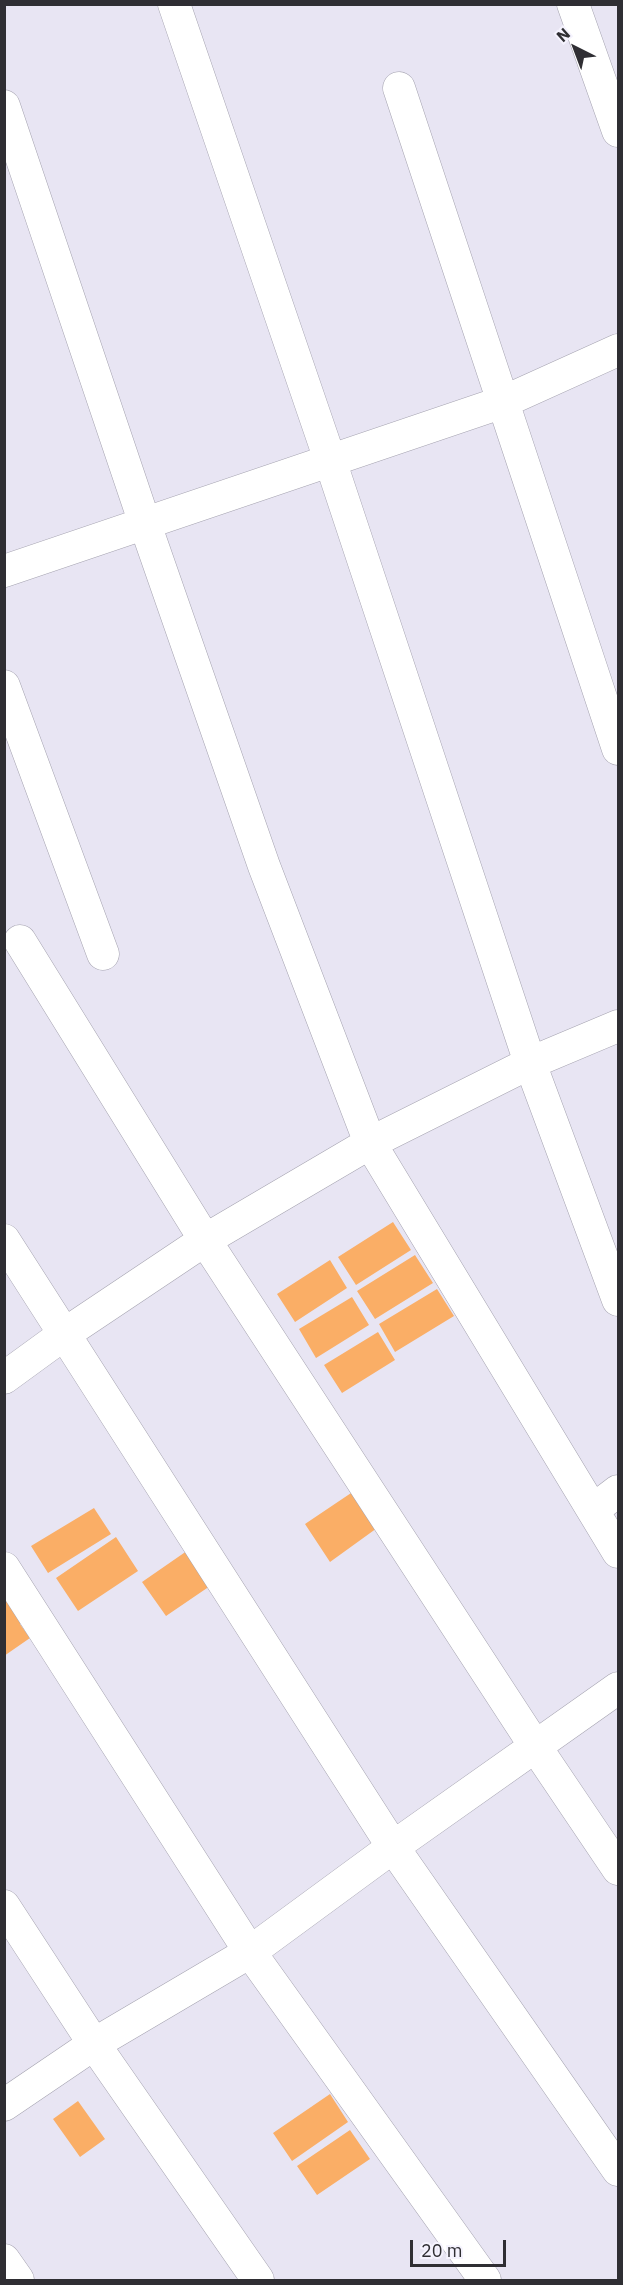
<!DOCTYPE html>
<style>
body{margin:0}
#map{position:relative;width:623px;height:2285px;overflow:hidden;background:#e8e5f3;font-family:"IBM Plex Sans",sans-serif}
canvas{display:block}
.frame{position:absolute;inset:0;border:6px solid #2f2e33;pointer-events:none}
.north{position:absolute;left:545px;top:18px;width:60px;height:60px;-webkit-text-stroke:4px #f5f3fe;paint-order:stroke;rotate:318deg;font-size:16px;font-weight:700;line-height:24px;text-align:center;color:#2f2e33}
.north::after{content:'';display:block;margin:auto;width:21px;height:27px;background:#2f2e33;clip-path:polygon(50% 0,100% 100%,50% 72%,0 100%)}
.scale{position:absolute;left:410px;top:2240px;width:96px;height:27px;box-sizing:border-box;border:3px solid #2f2e33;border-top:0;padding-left:8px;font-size:18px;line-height:21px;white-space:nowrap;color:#2f2e33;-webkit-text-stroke:4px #f5f3fe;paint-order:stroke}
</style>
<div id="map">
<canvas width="623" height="2285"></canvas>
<div class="frame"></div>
<div class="north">N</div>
<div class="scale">20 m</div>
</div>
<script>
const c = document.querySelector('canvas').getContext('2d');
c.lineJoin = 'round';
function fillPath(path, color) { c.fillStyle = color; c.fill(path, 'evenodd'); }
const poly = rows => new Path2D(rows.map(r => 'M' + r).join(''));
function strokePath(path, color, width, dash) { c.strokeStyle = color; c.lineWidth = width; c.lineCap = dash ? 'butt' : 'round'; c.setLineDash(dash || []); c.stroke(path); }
fillPath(poly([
 [393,1222,411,1250,356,1285,338,1257],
 [415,1255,433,1283,375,1319,357,1291],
 [330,1260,347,1288,295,1322,277,1294],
 [437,1289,454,1316,395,1352,379,1324],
 [352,1297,369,1325,316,1358,299,1329],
 [378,1332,395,1360,342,1393,324,1365],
 [360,1487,384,1523,330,1562,305,1524],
 [94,1508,111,1534,48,1573,31,1546],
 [116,1537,138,1571,78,1611,56,1578],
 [194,1546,210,1586,166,1616,142,1582],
 [12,1594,28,1618,20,1624,30,1638,4,1656,4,1599],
 [330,2094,348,2122,292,2161,273,2133],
 [78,2101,105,2139,80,2157,53,2119],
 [350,2130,370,2159,317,2195,297,2166]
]), '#faae66');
const minor = poly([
 [174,4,330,460,530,1063,618,1300],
 [573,4,618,131],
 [399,88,618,749],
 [4,106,145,524,264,866,370,1143,618,1552],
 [4,571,503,402,618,350],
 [4,686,103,954],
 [20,941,205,1240,535,1746,618,1869],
 [4,1240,393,1847,618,2170],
 [4,1378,63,1335,205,1240,370,1143,530,1063,618,1026],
 [593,1510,618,1491],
 [4,1568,250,1952,485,2280],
 [4,1906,94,2044,258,2280],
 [4,2105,94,2044,250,1952,393,1847,618,1688],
 [4,2260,18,2280]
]);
strokePath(minor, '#a5a3b0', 33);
strokePath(minor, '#fff', 32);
</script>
